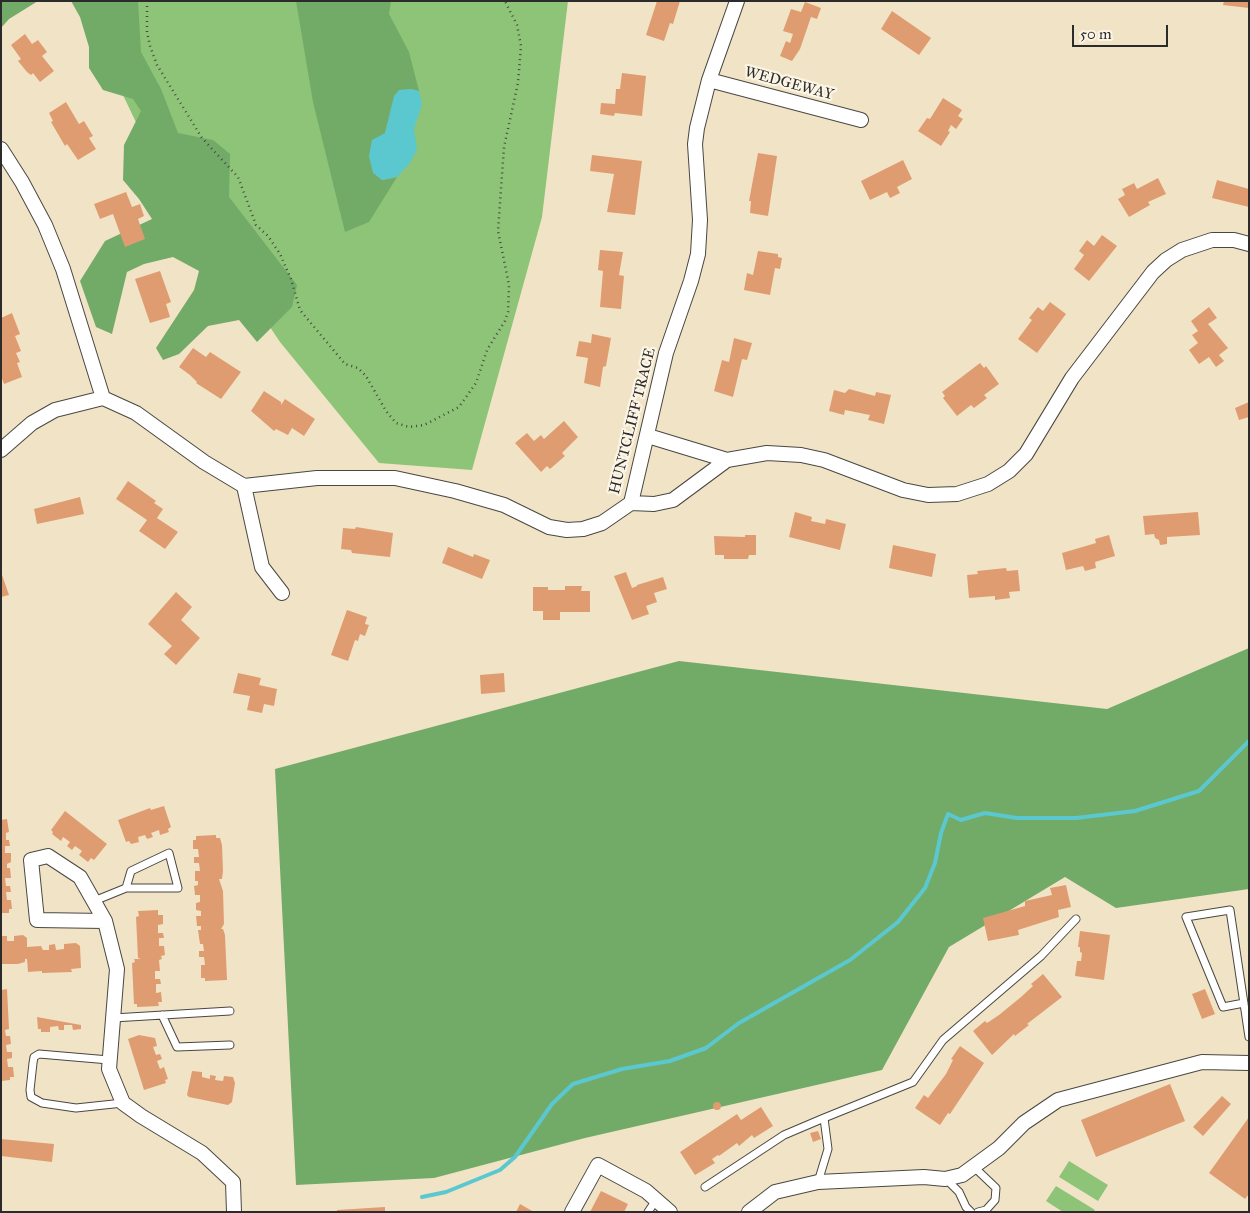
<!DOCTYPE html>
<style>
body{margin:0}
#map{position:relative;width:1250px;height:1213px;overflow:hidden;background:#f1e4c6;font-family:"IM FELL Great Primer",serif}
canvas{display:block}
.frame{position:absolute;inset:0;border:2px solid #2b2b2b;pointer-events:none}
.scale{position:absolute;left:1072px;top:25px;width:96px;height:22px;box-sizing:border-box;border:2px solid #2b2b2b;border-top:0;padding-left:6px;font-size:15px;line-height:18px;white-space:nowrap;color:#2b2b2b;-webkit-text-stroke:4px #fcf5e5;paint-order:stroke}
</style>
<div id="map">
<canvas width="1250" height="1213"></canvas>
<div class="frame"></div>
<div class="scale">50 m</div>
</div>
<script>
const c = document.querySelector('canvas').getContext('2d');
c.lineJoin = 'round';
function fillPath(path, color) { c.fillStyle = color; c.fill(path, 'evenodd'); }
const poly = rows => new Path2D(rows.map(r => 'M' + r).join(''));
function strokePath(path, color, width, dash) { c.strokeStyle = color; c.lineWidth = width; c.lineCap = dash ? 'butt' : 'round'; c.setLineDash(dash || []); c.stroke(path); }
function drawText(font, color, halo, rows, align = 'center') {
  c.font = font + ' "IM FELL Great Primer",serif'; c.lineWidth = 4.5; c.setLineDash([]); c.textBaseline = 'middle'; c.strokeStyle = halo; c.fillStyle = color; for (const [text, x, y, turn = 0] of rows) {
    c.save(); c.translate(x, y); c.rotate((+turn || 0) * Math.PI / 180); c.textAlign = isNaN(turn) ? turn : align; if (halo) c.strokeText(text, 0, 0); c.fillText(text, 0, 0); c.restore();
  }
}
fillPath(poly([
 [78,1,568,1,542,217,472,470,379,463,280,342,144,139],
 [1069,1161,1108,1185,1098,1201,1059,1177],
 [1056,1186,1095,1210,1093,1212,1063,1212,1046,1201]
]), '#8dc477');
fillPath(poly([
 [1,1,38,1,9,19,1,28],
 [71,1,138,1,141,52,161,89,178,133,213,140,230,154,229,197,297,285,292,307,257,342,239,320,208,326,179,354,163,360,156,348,194,290,199,271,173,257,144,264,127,272,112,334,96,327,80,281,105,241,152,219,139,199,123,180,124,145,141,111,133,99,103,90,89,68,89,47,80,17],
 [296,1,391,1,389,14,409,52,419,91,410,89,390,115,385,133,382,180,397,177,369,222,345,232,313,102],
 [1249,648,1249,889,1116,908,1065,877,949,947,882,1070,585,1138,434,1178,296,1185,275,769,679,661,1107,709]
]), '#72aa68');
fillPath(poly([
 [410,89,419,91,422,104,414,129,417,149,410,163,397,177,382,180,373,173,369,156,372,140,385,133,394,96,399,90]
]), '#5bc8d0');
strokePath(poly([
 [422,1197,446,1192,500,1170,515,1157,552,1104,573,1084,622,1069,670,1061,706,1048,739,1023,850,960,898,922,925,888,935,863,941,833,948,814,961,820,985,813,1017,818,1076,818,1135,811,1199,791,1249,741]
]), '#5bc8d0', 4);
fillPath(poly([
 [657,1,680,1,673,24,670,23,664,41,646,35],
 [1224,1,1249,1,1249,8,1223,5],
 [805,2,821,8,817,19,811,17,800,49,792,61,780,56,786,41,790,43,793,34,783,31,791,9,801,12],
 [892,11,931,38,919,55,881,29],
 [25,34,32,44,38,40,47,52,42,56,54,71,40,82,33,73,31,75,27,72,18,61,21,59,11,45],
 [622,73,646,76,642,116,615,113,614,116,600,114,601,103,615,104,616,89,620,89],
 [943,98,962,110,958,116,963,119,956,129,951,125,948,131,950,132,941,146,918,131,927,118,930,119],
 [66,102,79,124,84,121,93,136,89,138,96,149,78,160,67,144,65,146,51,122,53,121,49,113],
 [758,153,777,156,768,216,750,213,751,201,749,201],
 [592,155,642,161,635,215,607,212,614,174,590,171],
 [903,160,912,179,897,187,900,193,890,198,887,192,870,200,861,181],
 [1158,178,1166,194,1148,202,1150,205,1129,217,1118,199,1125,195,1122,189,1134,183,1137,189],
 [1217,180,1249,189,1249,207,1212,198],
 [126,192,132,207,140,204,144,216,138,219,145,239,125,247,113,214,100,219,94,204],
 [1102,235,1117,246,1089,281,1074,269,1084,255,1079,251,1087,240,1094,246],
 [600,250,623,252,619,275,624,276,621,309,600,307,603,271,598,270],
 [758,251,778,254,778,257,782,258,780,269,775,268,770,295,744,290,747,273,753,275],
 [160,271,171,302,166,304,170,317,150,323,135,279],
 [1050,302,1066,314,1037,353,1018,339,1032,320,1029,318,1038,307,1043,311],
 [1209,307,1217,318,1208,324,1228,348,1219,355,1224,361,1216,367,1209,357,1199,364,1189,350,1198,343,1192,335,1198,331,1191,321],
 [12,313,20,334,15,336,21,351,16,353,20,362,17,363,22,377,4,384,1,376,1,318],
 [592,334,611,338,606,366,603,367,600,387,584,383,588,358,576,356,579,341,591,343],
 [734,338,752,343,747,360,742,359,733,397,714,391,722,360,729,362],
 [193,348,206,357,210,352,241,372,221,399,196,383,197,382,190,375,179,367],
 [980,363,984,368,986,366,999,384,984,395,987,398,974,408,971,405,957,416,943,398,945,396,942,392],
 [849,389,875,396,876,392,891,395,884,424,868,420,870,415,845,410,844,415,829,411,834,390,845,393],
 [264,391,281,402,281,405,285,399,315,419,304,436,292,428,288,435,276,429,274,431,251,411],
 [1249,402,1249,417,1239,420,1235,408],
 [564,421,578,437,562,453,565,456,550,469,547,466,541,472,515,443,527,433,534,441,541,435,544,439],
 [128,481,156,501,154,503,163,509,157,518,178,532,165,549,139,531,147,520,116,499],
 [80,497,84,514,37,524,34,509],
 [795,512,812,517,811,521,825,524,826,519,846,524,840,550,789,537],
 [1198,512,1200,535,1167,537,1167,544,1160,545,1159,540,1155,538,1154,534,1145,535,1143,516],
 [356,527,393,533,390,557,352,553,351,550,341,549,343,528,355,529],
 [745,535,756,535,756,555,749,555,748,559,724,559,724,555,715,555,714,536,745,537],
 [1109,535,1115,556,1095,562,1096,568,1085,571,1083,566,1066,570,1062,553,1096,543,1095,539],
 [893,545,936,554,932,577,889,568],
 [448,547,473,557,474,554,490,560,482,579,442,563],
 [1006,568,1007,571,1018,570,1020,591,1009,592,1010,598,995,600,995,596,969,598,967,575,978,574,977,571],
 [1,572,9,595,1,597],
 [626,572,632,588,637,586,637,585,663,577,667,589,654,593,657,602,646,606,649,614,632,620,614,576],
 [565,586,582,586,581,591,590,591,590,612,560,612,560,620,543,620,543,611,533,611,533,587,548,587,548,590,565,590],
 [176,592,192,607,181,620,200,638,176,665,164,654,172,646,148,624],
 [347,610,367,617,365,624,369,625,365,636,360,634,358,641,355,640,348,661,331,655],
 [238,673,261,678,259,685,277,689,274,706,264,704,262,713,247,710,250,696,233,693],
 [504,673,505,692,481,694,480,675],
 [164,806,171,827,168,829,169,832,160,835,159,830,151,833,153,837,147,839,145,835,138,837,139,842,131,844,129,841,126,842,118,820,150,808,151,810],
 [65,811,107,844,94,860,91,858,88,862,79,855,82,851,75,846,72,850,67,846,70,842,63,837,61,841,52,834,53,832,51,830],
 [7,819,9,832,6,833,6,840,9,840,10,846,5,846,5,853,11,853,11,862,7,864,7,868,10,868,11,878,5,878,6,886,10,886,11,892,6,892,7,900,11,900,12,909,9,909,9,913,1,913,1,820],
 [216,835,216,838,220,838,222,845,223,871,222,879,219,879,223,891,224,924,221,929,223,929,225,935,227,980,205,981,205,978,201,978,201,965,205,965,204,957,199,957,199,951,204,951,203,944,200,944,198,930,201,930,201,926,197,926,196,916,201,916,201,911,196,910,196,903,200,902,200,895,195,895,194,886,198,885,198,881,195,881,195,871,200,871,199,863,194,863,194,857,199,857,198,849,193,849,193,840,196,840,196,836],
 [1066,885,1071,907,1058,910,1059,917,1018,930,1019,935,988,941,983,918,1025,906,1025,901,1052,895,1050,888],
 [158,910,158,915,163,915,163,924,158,925,158,933,163,933,164,938,159,938,159,946,164,946,165,955,161,956,162,959,159,960,160,971,155,971,155,979,160,979,161,984,156,984,156,993,161,992,162,1002,158,1002,159,1006,137,1007,137,1004,134,1004,132,963,135,962,134,959,141,959,138,958,136,917,139,916,138,911],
 [1080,931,1110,935,1104,980,1075,976,1077,961,1081,961,1082,953,1080,952,1080,947,1078,947],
 [23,935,27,938,27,947,41,946,43,950,49,950,49,945,55,944,56,950,64,949,64,944,76,943,80,946,81,968,71,969,72,972,42,973,42,971,28,972,27,959,25,959,25,962,18,964,1,964,1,936,7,936,7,941,14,941,14,936],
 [1043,974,1062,997,1027,1024,1029,1025,1015,1036,1014,1034,992,1055,973,1031,985,1021,987,1023,999,1015,1021,997,1033,986,1031,984],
 [7,989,9,1029,5,1030,6,1036,10,1036,11,1044,6,1045,7,1052,12,1052,12,1058,7,1059,8,1067,13,1067,14,1077,10,1077,10,1080,1,1081,1,990],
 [1205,989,1215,1014,1202,1019,1192,994],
 [37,1017,81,1025,81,1029,73,1030,72,1025,64,1025,64,1030,59,1030,58,1026,50,1027,50,1032,41,1032,41,1029,38,1029],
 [139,1035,155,1038,157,1046,153,1047,156,1055,160,1054,162,1059,157,1061,160,1069,164,1067,168,1079,165,1080,166,1083,144,1090,128,1039],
 [960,1046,984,1063,950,1114,948,1113,940,1125,915,1108,924,1095,928,1098,946,1074,953,1060,951,1059],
 [192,1071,202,1072,202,1077,210,1079,210,1075,216,1076,215,1080,223,1081,224,1076,233,1077,235,1083,232,1102,228,1105,189,1097,187,1095],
 [1170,1084,1185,1121,1096,1157,1081,1120],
 [1222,1096,1231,1104,1203,1136,1193,1127],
 '713 1106a4 4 0 1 1 8 0a4 4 0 1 1-8 0Z',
 [761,1107,773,1126,754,1138,752,1135,739,1146,737,1143,719,1156,718,1155,712,1159,715,1163,695,1175,680,1152,737,1114,741,1120],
 [1249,1117,1249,1194,1245,1199,1209,1173],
 [818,1131,821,1139,813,1142,810,1133],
 [1,1139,54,1144,52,1162,1,1156],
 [601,1191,628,1204,624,1212,590,1212],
 [520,1204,534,1212,516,1212],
 [385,1207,385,1212,337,1212,337,1210]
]), '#df9c71');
const service = poly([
 [94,901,126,888,178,888,169,853,131,871,126,888],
 [1244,1003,1223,1007,1186,917,1230,910,1249,1037],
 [162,1015,177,1047,230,1045],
 [113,1018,230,1011],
 [109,1060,39,1054,34,1057,33,1063,30,1090,31,1097,42,1103,76,1108,123,1103],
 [974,1167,996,1188,995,1200,986,1210,978,1212],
 [946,1179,959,1192,966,1207,971,1212],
 [818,1182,828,1149,824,1118,913,1082,943,1040,1041,956,1076,919],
 [705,1187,784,1135,824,1118],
 [648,1212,656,1200]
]);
const minor = poly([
 [709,80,861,120],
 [1,149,22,182,45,225,63,269,103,398],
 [1,450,32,423,55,410,103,398,136,413,204,462,244,486,317,478,395,478,455,491,504,505,549,527,567,530,583,529,602,523,631,503,666,353,691,281,698,254,700,220,695,144,697,128,709,80,737,1],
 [727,460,767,453,801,455,824,460,903,490,928,495,957,494,988,484,1009,471,1026,454,1072,378,1153,272,1166,260,1182,250,1212,240,1234,240,1249,244],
 [244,486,262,567,282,593],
 [631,503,654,504,673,500,727,460,648,436],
 [105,921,37,920,31,860,48,856,80,877,105,921,117,969,109,1069,123,1103,141,1116,202,1153,233,1182,234,1212],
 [572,1212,598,1165,646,1191,670,1212],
 [749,1212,775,1192,818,1182,924,1177,945,1179,962,1175,999,1148,1024,1123,1058,1100,1202,1062,1249,1063]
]);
strokePath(service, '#494742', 9);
strokePath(minor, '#494742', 16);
strokePath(poly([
 [147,1,147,32,150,46,157,65,202,138,238,177,256,225,268,236,280,254,291,279,300,310,345,364,358,368,366,376,386,411,396,423,409,427,424,425,459,407,476,383,487,350,505,321,508,312,509,285,498,231,504,147,518,83,521,46,517,25,505,1]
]), '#494742', 2.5, [1, 4]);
strokePath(service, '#fff', 7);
strokePath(minor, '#fff', 14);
drawText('15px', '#2b2b2b', '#fcf5e5', [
 ["WEDGEWAY",789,84,15],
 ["HUNTCLIFF TRACE",633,421,-76]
]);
</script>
